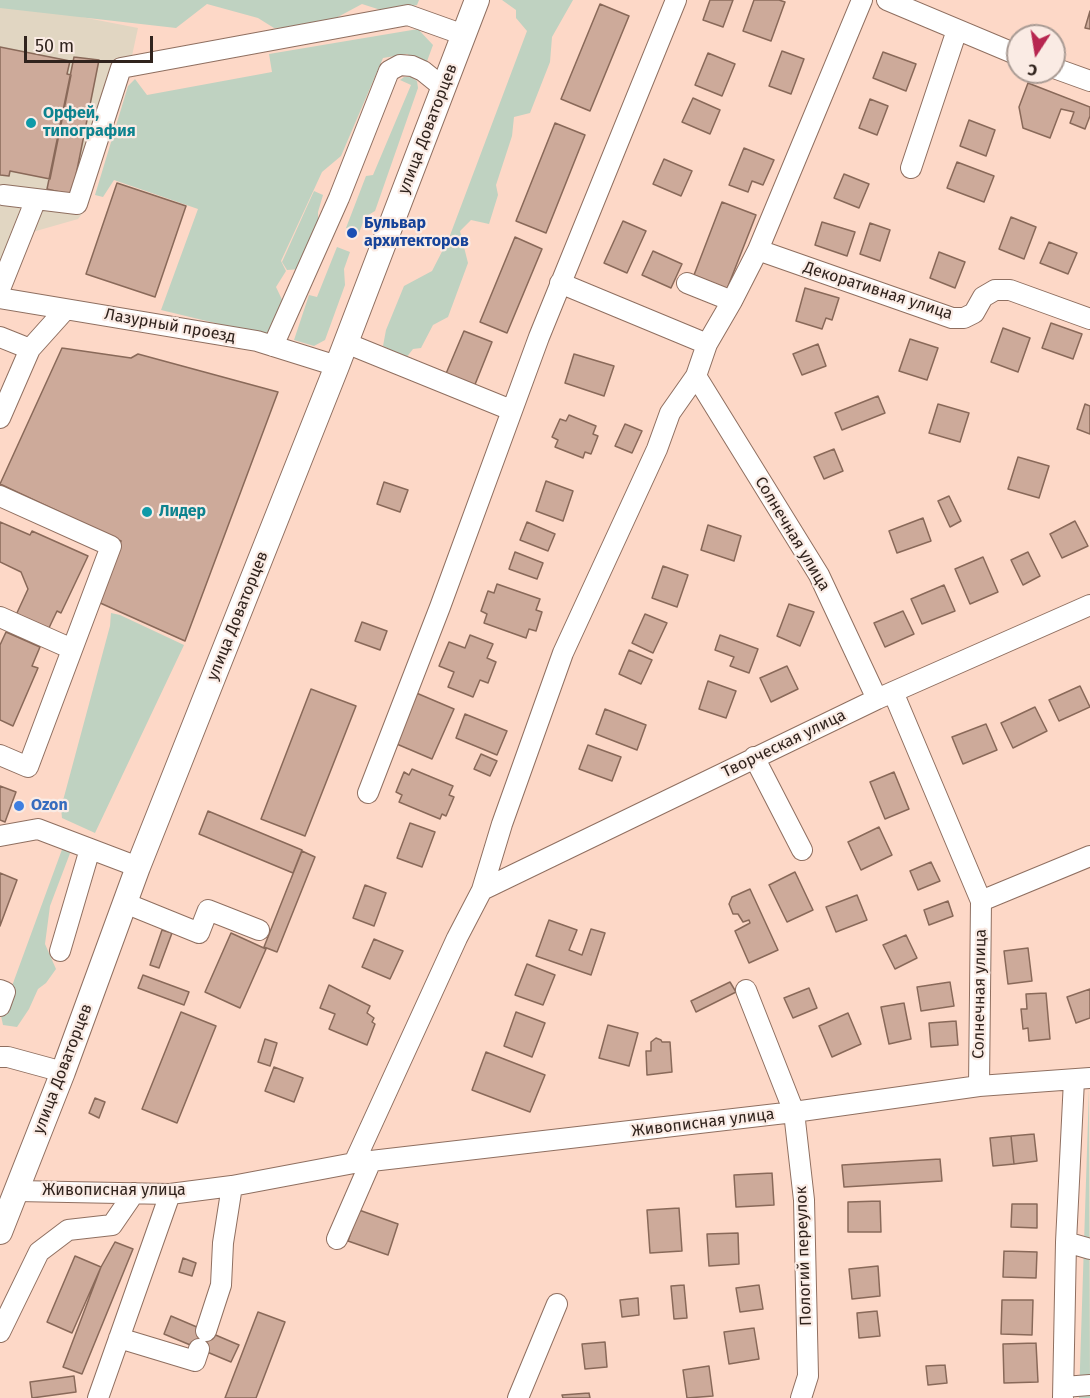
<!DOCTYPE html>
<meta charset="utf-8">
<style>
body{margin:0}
#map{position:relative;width:1090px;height:1398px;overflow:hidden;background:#fdd8c7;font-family:"Fira Sans",sans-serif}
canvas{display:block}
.north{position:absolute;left:1006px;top:24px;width:60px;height:60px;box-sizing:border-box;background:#faebe4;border:2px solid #a99b94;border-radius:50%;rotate:192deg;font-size:16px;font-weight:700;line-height:24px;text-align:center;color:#30231d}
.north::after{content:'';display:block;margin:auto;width:21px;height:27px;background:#b72650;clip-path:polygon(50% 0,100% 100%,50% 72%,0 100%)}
.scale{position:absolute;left:24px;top:36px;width:129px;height:27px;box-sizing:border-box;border:3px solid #30231d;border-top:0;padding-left:8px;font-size:18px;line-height:21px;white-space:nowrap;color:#30231d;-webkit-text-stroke:4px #faebe4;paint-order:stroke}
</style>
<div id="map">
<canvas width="1090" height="1398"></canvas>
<div class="north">С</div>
<div class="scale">50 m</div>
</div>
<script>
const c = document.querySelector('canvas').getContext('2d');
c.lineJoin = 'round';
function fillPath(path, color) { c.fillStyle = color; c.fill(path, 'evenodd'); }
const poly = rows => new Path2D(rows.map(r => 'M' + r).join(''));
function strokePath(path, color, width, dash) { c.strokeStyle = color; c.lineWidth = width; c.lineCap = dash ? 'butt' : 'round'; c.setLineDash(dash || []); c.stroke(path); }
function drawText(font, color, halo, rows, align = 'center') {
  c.font = font + ' "Fira Sans",sans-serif'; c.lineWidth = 4.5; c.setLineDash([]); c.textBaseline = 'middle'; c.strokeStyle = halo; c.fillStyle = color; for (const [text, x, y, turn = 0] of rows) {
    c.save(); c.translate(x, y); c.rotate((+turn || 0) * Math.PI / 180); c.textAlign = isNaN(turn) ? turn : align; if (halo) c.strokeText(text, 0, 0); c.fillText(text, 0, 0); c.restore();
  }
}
fillPath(poly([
 [0,1,138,28,125,88,85,210,78,219,29,233,15,280,0,276]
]), '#e1d6c2');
fillPath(poly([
 [0,0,419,0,417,5,387,12,362,4,321,26,274,28,258,18,207,4,176,28,0,8],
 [502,0,573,0,552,37,550,62,530,113,514,117,512,136,496,185,498,195,489,224,471,220,460,231,468,263,448,317,433,325,421,348,413,349,406,358,383,346,386,330,404,286,432,271,449,238,527,31,516,18,516,10],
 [418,29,433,45,426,64,407,54,383,58,341,156,322,172,281,261,286,271,276,287,286,308,273,337,161,310,198,209,114,180,103,197,95,195,128,86,135,79,147,95,272,72,269,54],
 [404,77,411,77,417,81,418,88,375,211,365,217,359,233,346,228,366,176,373,175,411,85,400,80],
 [314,191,323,195,318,212,318,230,300,269,287,270,282,262],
 [337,247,350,252,344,269,345,285,325,340,314,346,294,340,309,295,317,297],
 [111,613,120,615,184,645,95,833,62,818,61,808,110,626],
 [64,844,72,848,50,906,45,944,56,969,46,983,38,989,29,1009,17,1027,3,1025,1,1016],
 [1089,1088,1090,1398,1079,1398]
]), '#bfd2c1');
const building = poly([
 [710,0,733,0,723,27,703,20,710,0],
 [754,0,779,0,785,2,771,41,743,31,754,0],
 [600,4,629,16,590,111,561,99,600,4],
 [1090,11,1090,29,1085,28,1090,11],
 [0,47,70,61,67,74,71,75,50,179,10,171,9,176,0,175,0,47],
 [782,51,804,59,791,94,769,86,782,51],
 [883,52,916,64,906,91,873,78,883,52],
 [708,53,735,64,722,96,695,85,708,53],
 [74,57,99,60,72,195,47,189,74,57],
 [1028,83,1090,107,1090,116,1085,129,1070,123,1074,112,1061,109,1050,138,1023,128,1019,107,1028,83],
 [693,98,720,110,710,134,682,122,693,98],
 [870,99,888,106,877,135,859,128,870,99],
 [969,120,995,130,986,156,960,146,969,120],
 [555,123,585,135,546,233,516,221,555,123],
 [744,148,774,160,763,185,752,181,748,192,729,185,744,148],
 [664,159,692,171,681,196,653,184,664,159],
 [957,162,994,176,984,202,947,188,957,162],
 [844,174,869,184,859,208,834,198,844,174],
 [117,183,186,206,155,297,86,274,117,183],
 [722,202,756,215,727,289,694,275,722,202],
 [1011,217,1036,227,1024,259,999,249,1011,217],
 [623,221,646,231,627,273,604,263,623,221],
 [822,222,855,232,847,256,815,245,822,222],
 [870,223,890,230,880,261,860,254,870,223],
 [515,237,542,249,507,333,480,322,515,237],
 [1049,242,1077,253,1068,274,1040,263,1049,242],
 [653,251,682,264,671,288,642,275,653,251],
 [939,252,965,262,955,288,930,278,939,252],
 [805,288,839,298,832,320,826,318,822,329,796,321,805,288],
 [1051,323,1082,334,1073,359,1042,348,1051,323],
 [1003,328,1030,338,1018,372,991,362,1003,328],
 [464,331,492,342,474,387,445,376,464,331],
 [910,339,938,348,927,380,899,371,910,339],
 [818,344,826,366,802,375,793,354,818,344],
 [62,348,131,358,138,354,278,392,185,641,98,602,121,541,0,484,62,348],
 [574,354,614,366,604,396,565,383,574,354],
 [878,396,885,413,842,430,835,413,878,396],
 [938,404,969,413,960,442,929,433,938,404],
 [1085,404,1090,406,1090,434,1077,429,1085,404],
 [569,415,596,426,593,434,598,436,591,454,585,452,583,458,555,447,558,440,552,437,560,419,566,421,569,415],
 [625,424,642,431,632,453,615,446,625,424],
 [834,449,843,471,824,479,814,457,834,449],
 [1018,457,1049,466,1039,498,1008,489,1018,457],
 [546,481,573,491,563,521,536,511,546,481],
 [384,482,408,490,400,512,377,504,384,482],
 [949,496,961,521,950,527,938,501,949,496],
 [923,518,931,541,897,553,889,531,923,518],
 [1075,521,1088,546,1062,558,1050,534,1075,521],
 [0,522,30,535,32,531,88,556,61,613,57,611,48,630,16,615,28,589,21,572,0,562,0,522],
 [527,522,555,534,548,551,520,540,527,522],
 [708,525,741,536,734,561,701,550,708,525],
 [515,552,543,563,537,579,509,569,515,552],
 [1028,552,1040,576,1023,585,1011,560,1028,552],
 [983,557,998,592,970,604,955,569,983,557],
 [663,566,688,575,677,607,652,598,663,566],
 [497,584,540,599,536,610,542,612,536,631,529,629,526,638,484,623,487,614,481,611,488,591,494,593,497,584],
 [944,585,955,611,922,624,911,599,944,585],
 [789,604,814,612,800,646,777,636,789,604],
 [903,611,914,634,885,647,874,623,903,611],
 [645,614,667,623,653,653,632,643,645,614],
 [362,622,387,631,380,650,355,641,362,622],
 [6,632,40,647,32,666,38,668,13,726,0,720,0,645,6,632],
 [470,635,493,644,487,658,496,662,488,683,480,680,473,697,448,687,454,672,439,666,449,642,465,648,470,635],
 [720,635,758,649,749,673,730,666,734,657,715,650,720,635],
 [629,650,652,660,641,684,619,674,629,650],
 [787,666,798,689,771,702,760,678,787,666],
 [708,681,736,691,726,718,699,709,708,681],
 [1080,686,1090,707,1059,721,1049,700,1080,686],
 [311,689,356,706,305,836,261,819,311,689],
 [414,692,454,709,432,759,392,742,414,692],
 [1035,707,1047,731,1013,748,1001,723,1035,707],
 [605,709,646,725,637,750,596,734,605,709],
 [465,714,507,731,497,755,456,738,465,714],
 [986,724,997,750,963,764,952,737,986,724],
 [588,745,621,757,612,781,579,769,588,745],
 [481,754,497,761,490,776,474,769,481,754],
 [412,769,453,786,449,795,454,797,446,816,442,814,440,819,399,802,402,795,396,792,404,772,409,775,412,769],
 [894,772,909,809,885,819,870,782,894,772],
 [0,786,16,792,5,822,0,820,0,786],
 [208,811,302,850,293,873,199,834,208,811],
 [410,823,435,832,422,867,397,858,410,823],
 [879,827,892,855,861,870,848,842,879,827],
 [302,851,315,857,277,952,264,947,302,851],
 [931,862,940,881,918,890,910,871,931,862],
 [795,872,813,910,787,922,769,885,795,872],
 [0,873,17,880,0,926,0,873],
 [365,885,386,893,374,926,353,918,365,885],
 [750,889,778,950,749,963,735,931,750,923,749,920,743,922,738,914,733,914,729,904,732,897,750,889],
 [857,895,867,920,836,932,826,907,857,895],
 [948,901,953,916,929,925,924,910,948,901],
 [549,920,577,930,569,950,582,955,591,929,605,933,591,975,536,956,549,920],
 [162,930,172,933,159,968,150,965,162,930],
 [231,933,266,949,240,1008,205,992,231,933],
 [906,935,917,958,895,969,883,945,906,935],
 [374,939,403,951,390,979,362,967,374,939],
 [1028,948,1032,981,1008,984,1004,951,1028,948],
 [527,964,555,975,543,1005,515,995,527,964],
 [143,975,189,992,184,1005,138,988,143,975],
 [730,982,736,992,696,1012,691,1001,730,982],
 [950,982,954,1006,921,1011,917,987,950,982],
 [329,985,370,1006,367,1013,374,1018,372,1022,375,1024,367,1045,329,1029,335,1014,320,1008,329,985],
 [809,988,817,1008,793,1018,784,998,809,988],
 [1090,989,1090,1018,1076,1023,1067,997,1090,989],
 [1046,993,1050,1039,1029,1041,1028,1028,1023,1029,1021,1009,1027,1009,1026,994,1046,993],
 [904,1003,911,1039,889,1044,881,1007,904,1003],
 [181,1012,216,1026,177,1123,142,1109,181,1012],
 [516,1012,545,1023,532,1057,504,1046,516,1012],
 [848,1013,861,1044,832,1057,819,1026,848,1013],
 [956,1021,958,1045,931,1047,929,1023,956,1021],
 [608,1025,638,1033,629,1066,599,1058,608,1025],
 [656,1038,661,1040,662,1042,670,1042,672,1072,647,1075,646,1051,651,1051,651,1042,656,1038],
 [265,1039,277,1043,270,1066,258,1062,265,1039],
 [486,1052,545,1075,530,1112,472,1090,486,1052],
 [274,1067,303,1078,294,1102,265,1091,274,1067],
 [95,1098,105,1102,99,1118,89,1113,95,1098],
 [1034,1134,1037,1161,1014,1164,1011,1136,1034,1134],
 [1011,1136,1014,1164,993,1166,990,1138,1011,1136],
 [940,1159,942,1181,844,1187,842,1165,940,1159],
 [772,1173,774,1205,736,1207,734,1175,772,1173],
 [880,1201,881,1232,848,1232,848,1202,880,1201],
 [1012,1204,1037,1204,1037,1228,1011,1227,1012,1204],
 [679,1208,682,1251,650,1253,647,1210,679,1208],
 [359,1210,398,1224,388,1255,348,1241,359,1210],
 [738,1233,739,1264,709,1266,707,1234,738,1233],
 [115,1242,133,1249,82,1374,63,1367,101,1267,115,1242],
 [1004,1251,1037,1252,1036,1278,1003,1277,1004,1251],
 [75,1256,101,1267,72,1333,47,1322,75,1256],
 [183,1258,196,1263,192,1276,179,1272,183,1258],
 [878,1266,880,1296,852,1299,849,1269,878,1266],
 [684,1285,687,1318,674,1319,671,1286,684,1285],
 [759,1285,763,1309,740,1312,736,1288,759,1285],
 [638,1298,639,1315,622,1317,620,1300,638,1298],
 [1002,1300,1033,1300,1032,1335,1001,1334,1002,1300],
 [877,1311,880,1336,859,1338,857,1313,877,1311],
 [258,1312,285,1322,256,1398,225,1398,258,1312],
 [171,1316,239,1345,231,1362,164,1334,171,1316],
 [754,1328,759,1359,729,1364,724,1332,754,1328],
 [605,1342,607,1367,585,1369,582,1344,605,1342],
 [1036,1343,1038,1382,1004,1383,1003,1344,1036,1343],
 [945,1365,947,1383,928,1385,926,1366,945,1365],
 [709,1366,713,1396,687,1398,683,1370,709,1366],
 [74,1376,76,1392,32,1398,30,1382,74,1376],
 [589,1393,590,1398,563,1398,562,1395,589,1393]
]);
fillPath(building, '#cdaa9a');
strokePath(building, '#896959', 1.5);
const minor = poly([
 [887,0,1018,55],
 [1054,68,1090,81],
 [911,168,957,30],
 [3,195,77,204,121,68,408,15,464,35],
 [758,250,862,0],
 [687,283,732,301],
 [0,289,36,199],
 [0,298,257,341,337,366],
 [0,337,30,349],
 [346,343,511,410],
 [707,344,732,301,758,250,952,318,964,318,974,313,983,297,995,290,1010,290,1090,319],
 [273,346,339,198,389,71,400,65,412,66,423,71,444,88],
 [696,376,819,575,877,699],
 [0,418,30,349,65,310],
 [0,496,111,546,28,767,0,755],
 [0,617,72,649],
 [893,692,981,901,979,1086],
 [754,757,802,850],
 [368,793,440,607,539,337,676,0],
 [0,836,38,829,138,867],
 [482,890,877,699,1090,605],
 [981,901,1090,856],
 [125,903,199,933,208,910,259,930],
 [60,951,90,849],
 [0,990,5,992,0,1006],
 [746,990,794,1112,804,1200,808,1376,801,1398],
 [0,1057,8,1057,63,1072],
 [354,1163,457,938,482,890,502,824,563,653,657,449,670,413,696,376,707,344,560,283],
 [17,1191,170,1194,232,1186,354,1163,794,1112,979,1086,1090,1078],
 [337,1239,371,1161],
 [1066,1242,1090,1249],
 [206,1331,221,1285,223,1243,232,1186],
 [0,1332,39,1252,68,1230,112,1225,134,1193],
 [119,1338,195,1361,199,1349],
 [1064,1387,1090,1385],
 [98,1398,170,1194],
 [518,1398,557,1304],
 [1063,1398,1066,1242,1074,1080]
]);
const major = poly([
 [0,1232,63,1072,138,867,337,366,477,0]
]);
strokePath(minor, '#8f6f60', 22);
strokePath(major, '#8f6f60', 26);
strokePath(minor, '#fff', 20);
strokePath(major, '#fff', 24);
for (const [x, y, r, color] of [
 [31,123,6,"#0f9aa8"],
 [352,233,6,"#1a4fb4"],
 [147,512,6,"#0f9aa8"],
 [19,806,6,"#3f7fe0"]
]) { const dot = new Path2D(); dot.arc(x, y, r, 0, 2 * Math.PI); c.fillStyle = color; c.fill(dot); strokePath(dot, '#faebe4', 2); }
drawText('bold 16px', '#0d838f', '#faebe4', [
 ["Орфей,",43,114],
 ["типография",43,132],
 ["Лидер",159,512]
], 'left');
drawText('16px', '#30231d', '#faebe4', [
 ["улица Доваторцев",428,129,-69],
 ["Декоративная улица",878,291,18],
 ["Лазурный проезд",170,326,10],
 ["Солнечная улица",792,534,59],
 ["улица Доваторцев",238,616,-68],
 ["Творческая улица",784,744,-26],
 ["Солнечная улица",980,994,-89],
 ["улица Доваторцев",63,1069,-69],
 ["Живописная улица",703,1123,-7],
 ["Живописная улица",114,1191],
 ["Пологий переулок",804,1256,-92]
]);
drawText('bold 16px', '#164399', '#faebe4', [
 ["Бульвар",364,224],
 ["архитекторов",364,242]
], 'left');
drawText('bold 16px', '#366cbe', '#faebe4', [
 ["Ozon",31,806]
], 'left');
</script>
